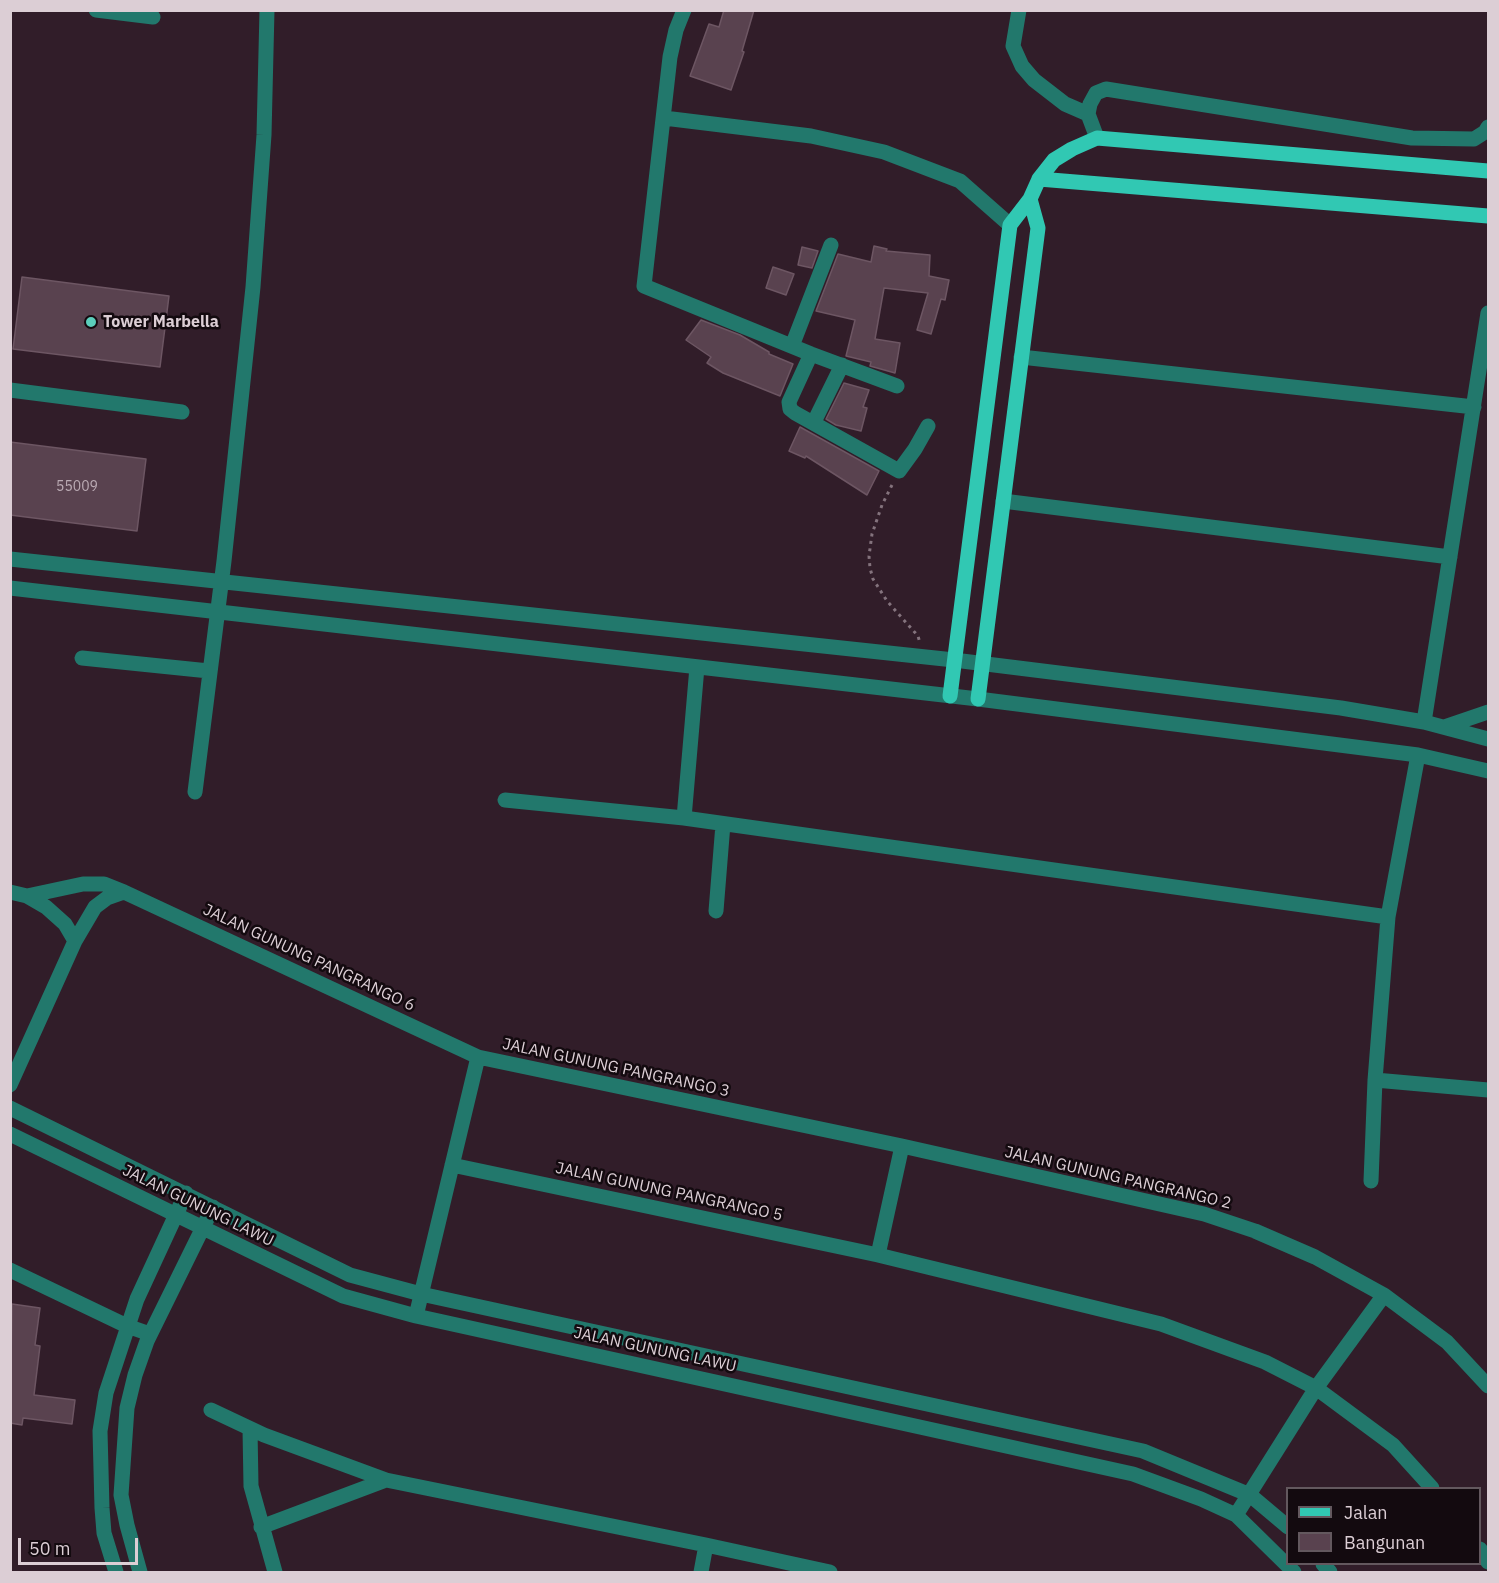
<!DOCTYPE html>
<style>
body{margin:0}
#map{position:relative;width:1499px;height:1583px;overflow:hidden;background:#311d29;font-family:"IBM Plex Sans",sans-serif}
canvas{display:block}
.frame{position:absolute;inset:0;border:12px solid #dcced5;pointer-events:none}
.legend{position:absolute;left:1286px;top:1487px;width:195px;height:78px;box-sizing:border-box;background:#130a0f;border:2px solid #63585e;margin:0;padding:8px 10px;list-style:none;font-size:18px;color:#dcced5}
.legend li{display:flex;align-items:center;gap:12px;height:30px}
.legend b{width:30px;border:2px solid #63585e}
.scale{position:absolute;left:18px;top:1538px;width:120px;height:27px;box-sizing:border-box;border:3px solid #dcced5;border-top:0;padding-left:8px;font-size:18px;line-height:21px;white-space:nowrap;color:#dcced5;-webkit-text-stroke:4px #130a0f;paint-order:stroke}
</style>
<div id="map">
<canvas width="1499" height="1583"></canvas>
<div class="frame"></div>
<ul class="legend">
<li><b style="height:8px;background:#31c8b3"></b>Jalan</li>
<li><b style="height:16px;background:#59424f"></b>Bangunan</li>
</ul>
<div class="scale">50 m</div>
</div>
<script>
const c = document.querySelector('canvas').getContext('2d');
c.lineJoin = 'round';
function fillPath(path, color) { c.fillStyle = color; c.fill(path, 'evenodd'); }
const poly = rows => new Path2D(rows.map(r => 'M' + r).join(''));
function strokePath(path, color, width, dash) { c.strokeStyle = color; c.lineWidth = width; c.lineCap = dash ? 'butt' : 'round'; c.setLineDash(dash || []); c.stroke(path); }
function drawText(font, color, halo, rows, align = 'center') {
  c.font = font + ' "IBM Plex Sans",sans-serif'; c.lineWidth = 5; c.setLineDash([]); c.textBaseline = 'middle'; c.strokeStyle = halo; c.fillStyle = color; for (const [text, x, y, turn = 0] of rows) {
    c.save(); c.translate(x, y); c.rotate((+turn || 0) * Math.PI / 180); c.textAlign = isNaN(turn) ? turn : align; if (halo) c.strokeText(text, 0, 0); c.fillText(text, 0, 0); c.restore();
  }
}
const building = poly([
 [724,10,754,10,742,51,744,52,731,90,690,76,709,24,719,27,724,10],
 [874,246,887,249,886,251,930,255,929,276,949,280,945,300,941,299,931,334,917,330,928,293,884,288,875,339,900,343,895,373,870,366,871,362,846,356,855,320,816,311,838,254,871,262,874,246],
 [802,247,818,251,812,268,798,265,802,247],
 [773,267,794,274,786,295,766,288,773,267],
 [22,277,169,296,160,367,13,349,22,277],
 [701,320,740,335,769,352,769,354,793,364,780,396,723,373,707,363,711,357,686,340,701,320],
 [844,383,869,390,863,407,867,408,861,431,836,425,826,419,844,383],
 [800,427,879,471,867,495,806,456,805,458,789,451,800,427],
 [10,442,146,459,137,531,10,515,10,442],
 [12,1304,40,1308,35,1345,40,1346,34,1395,75,1400,72,1424,23,1418,22,1425,10,1423,12,1304]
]);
fillPath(building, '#59424f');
strokePath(building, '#6d5663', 1.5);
strokePath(poly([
 [892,485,882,505,872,534,869,556,870,568,873,579,887,601,918,636,920,643]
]), '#84737d', 3, [3, 4.5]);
strokePath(poly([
 [96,10,153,17],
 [684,10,676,30,670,57,644,286,811,354,897,386],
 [1019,10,1013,46,1022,66,1034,80,1065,104,1088,114,1097,138],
 [1088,114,1090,104,1096,93,1106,89,1412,138,1474,139,1485,132,1488,127],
 [664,118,811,136,884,152,960,181,1010,225],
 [792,346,831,245],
 [811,354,789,402,790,409,795,413,899,471,915,449,928,426],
 [1021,357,1474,407],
 [10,390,182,412],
 [814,422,842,365],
 [1003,501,1450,557],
 [10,559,954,660,1341,708,1424,722,1488,739],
 [10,588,978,699,1418,755,1488,771],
 [82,658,209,671],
 [1424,722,1488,313],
 [1444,727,1488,712],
 [195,792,224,561,253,287,264,135,267,10],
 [505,800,684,818,1388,917,1418,755],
 [684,818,697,667],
 [10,892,27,896,46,907,65,924,75,941,95,907,107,898,124,892,104,884,83,884,27,896],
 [124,892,478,1057,902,1146,1204,1214,1255,1231,1315,1257,1384,1295,1447,1342,1488,1386],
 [716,911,723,824],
 [1375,1080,1488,1090],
 [10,1085,75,941],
 [10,1108,350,1275,421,1294,1143,1451,1250,1495,1288,1527],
 [10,1134,343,1296,416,1316,1133,1474,1201,1499,1236,1515,1294,1572],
 [452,1165,878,1255,1161,1324,1265,1362,1316,1388,1393,1445,1432,1488],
 [1371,1181,1375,1080,1388,917],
 [878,1255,902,1146],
 [10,1270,127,1326,150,1334],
 [416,1316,478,1057],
 [211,1410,264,1435,386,1480,706,1545,830,1572],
 [250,1429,251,1486,275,1572],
 [1236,1515,1316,1388,1384,1295],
 [261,1527,386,1480],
 [1480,1549,1488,1562],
 [1323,1564,1330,1572],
 [116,1572,104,1533,102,1508,100,1431,106,1393,137,1299,186,1193],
 [140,1572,127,1525,121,1495,127,1408,135,1375,147,1341,213,1207],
 [701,1572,706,1545]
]), '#22786c', 15);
strokePath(poly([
 [1039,179,1488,216],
 [950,696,1010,225,1030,199,1039,179,1054,160,1072,149,1097,138,1488,171],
 [978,699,1038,228,1030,199]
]), '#31c8b3', 15);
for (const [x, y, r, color] of [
 [91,322,6,"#5bcebb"]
]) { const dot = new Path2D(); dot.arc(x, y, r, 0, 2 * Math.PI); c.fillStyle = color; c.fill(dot); strokePath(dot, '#130a0f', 2); }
drawText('14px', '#bbabb4', null, [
 ["55009",77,487]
]);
drawText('bold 16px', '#dcced5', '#130a0f', [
 ["Tower Marbella",103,322]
], 'left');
drawText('16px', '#dcced5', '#130a0f', [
 ["JALAN GUNUNG PANGRANGO 6",309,958,25],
 ["JALAN GUNUNG PANGRANGO 3",616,1068,12],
 ["JALAN GUNUNG PANGRANGO 2",1118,1178,13],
 ["JALAN GUNUNG PANGRANGO 5",669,1192,12],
 ["JALAN GUNUNG LAWU",198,1206,26],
 ["JALAN GUNUNG LAWU",655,1350,12]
]);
</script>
